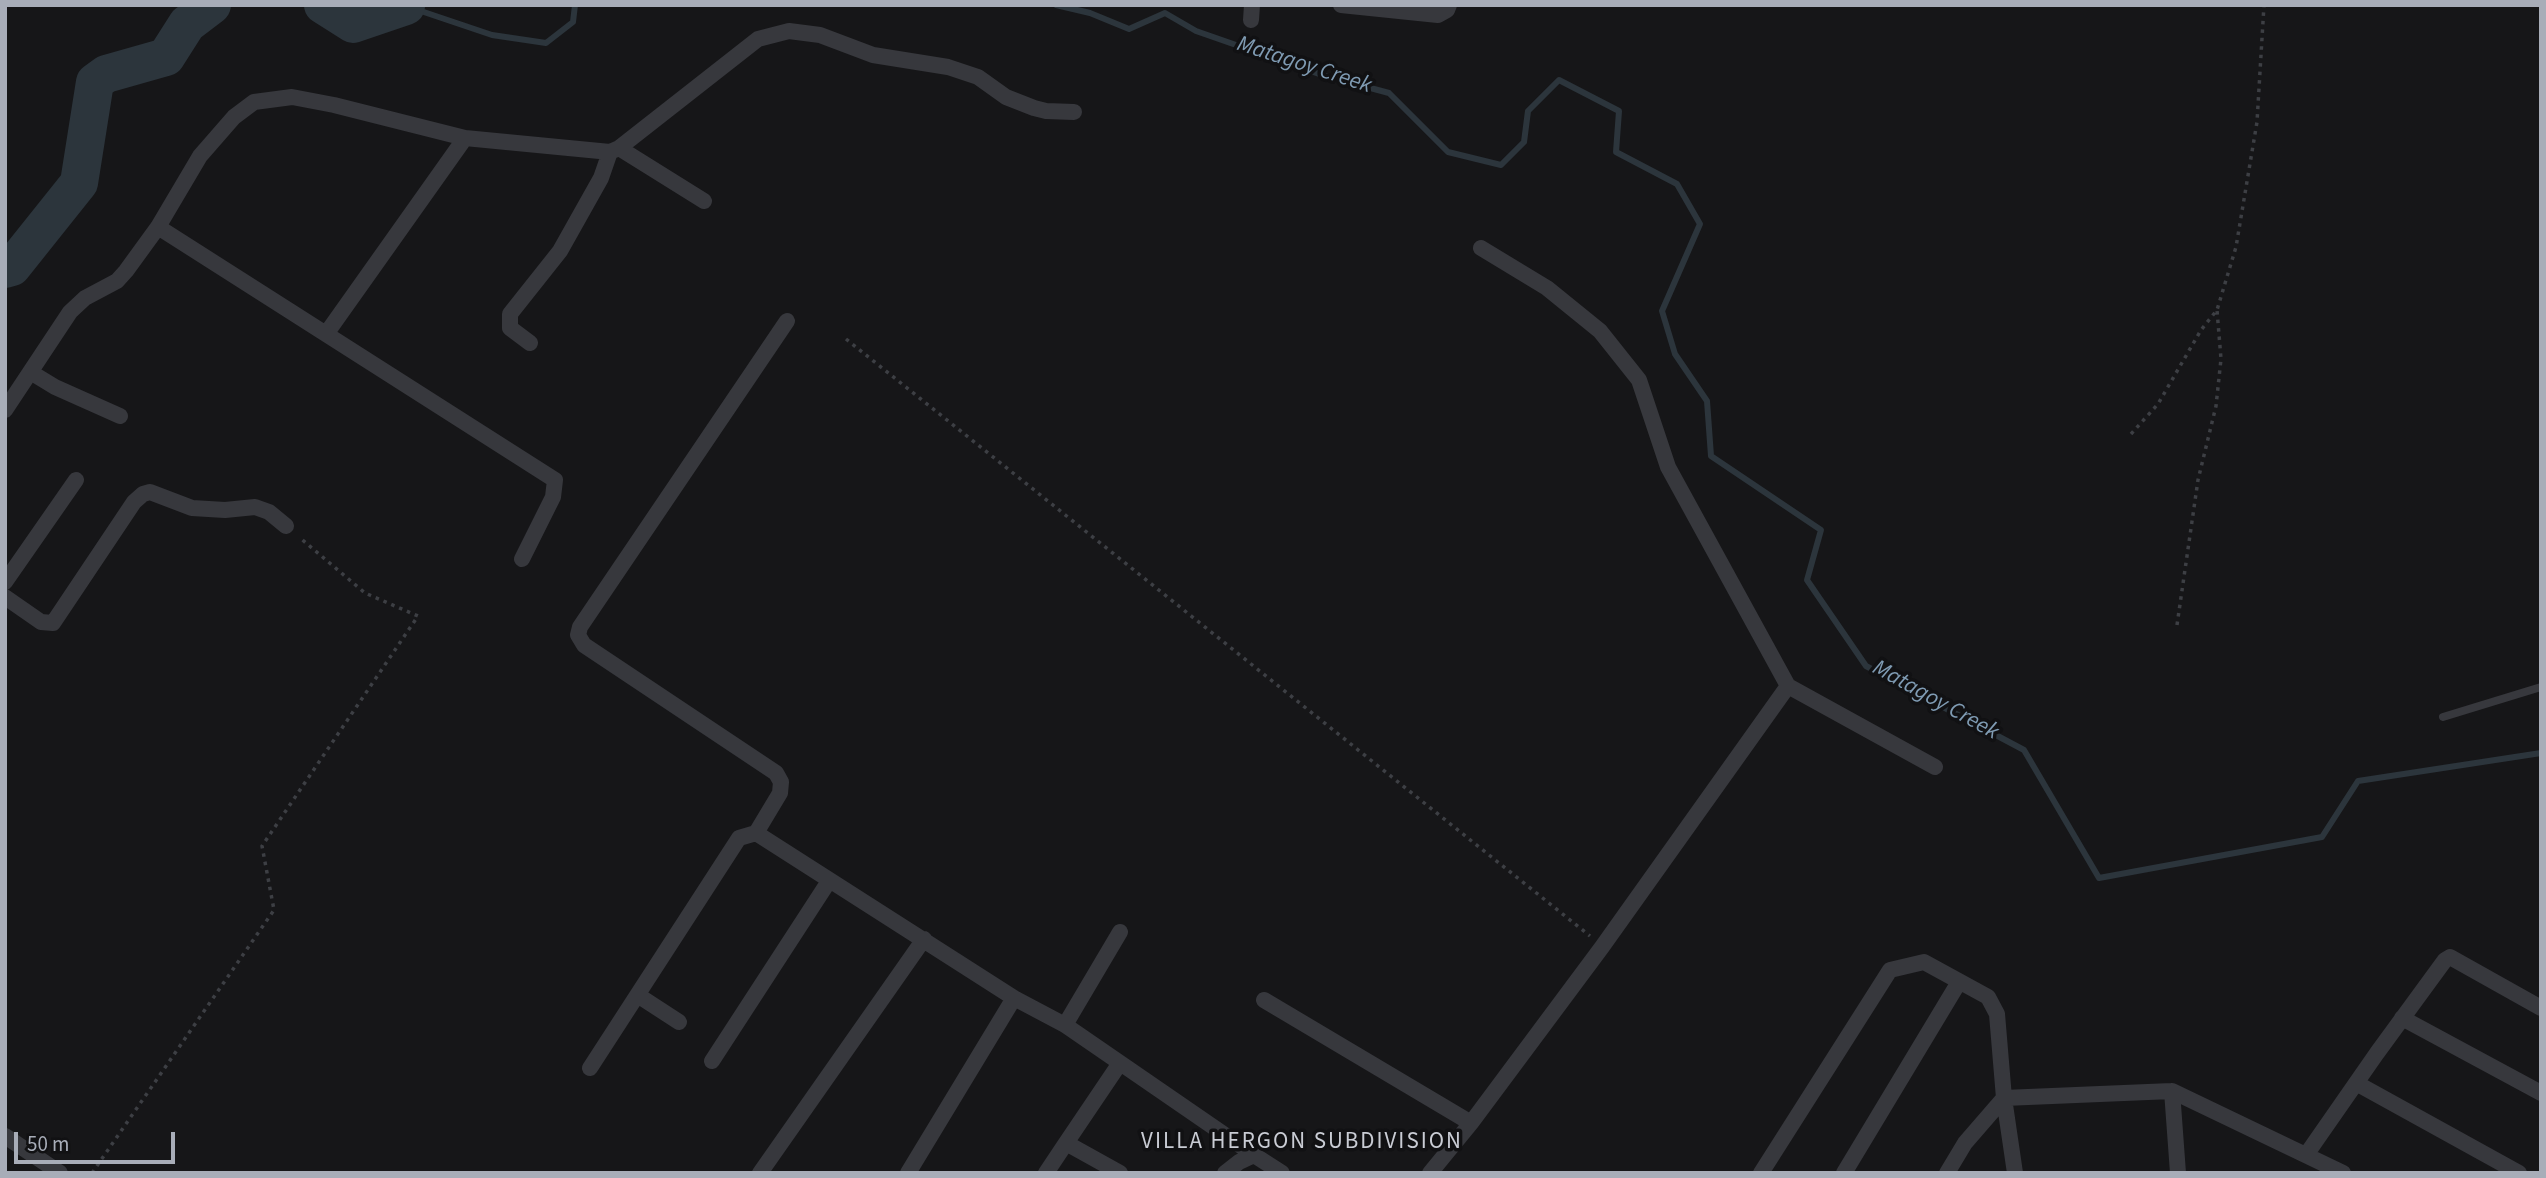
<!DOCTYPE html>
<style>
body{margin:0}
#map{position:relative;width:2546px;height:1178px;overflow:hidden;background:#161618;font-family:"Source Sans 3",sans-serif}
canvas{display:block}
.frame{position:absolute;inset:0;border:7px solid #a8adb8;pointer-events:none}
.scale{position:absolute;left:14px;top:1132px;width:161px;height:32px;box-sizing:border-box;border:4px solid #a8adb8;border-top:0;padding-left:9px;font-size:21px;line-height:24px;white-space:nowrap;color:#a8adb8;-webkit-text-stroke:5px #111113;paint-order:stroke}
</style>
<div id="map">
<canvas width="2546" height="1178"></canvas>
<div class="frame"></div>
<div class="scale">50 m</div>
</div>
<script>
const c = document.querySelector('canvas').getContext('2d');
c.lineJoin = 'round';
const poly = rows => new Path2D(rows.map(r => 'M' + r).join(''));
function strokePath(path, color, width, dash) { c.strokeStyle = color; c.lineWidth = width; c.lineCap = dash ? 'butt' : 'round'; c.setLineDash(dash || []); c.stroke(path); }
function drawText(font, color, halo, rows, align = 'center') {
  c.font = font + ' "Source Sans 3",sans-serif'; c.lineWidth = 7; c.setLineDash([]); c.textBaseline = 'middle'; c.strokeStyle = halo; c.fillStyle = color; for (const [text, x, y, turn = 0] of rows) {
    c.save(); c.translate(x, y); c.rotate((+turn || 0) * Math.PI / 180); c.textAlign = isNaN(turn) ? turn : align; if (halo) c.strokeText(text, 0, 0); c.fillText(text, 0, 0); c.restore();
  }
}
strokePath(poly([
 [1056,5,1090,13,1129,29,1165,13,1196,31,1322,75,1389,93,1448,152,1501,165,1524,142,1528,111,1559,80,1619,111,1616,152,1677,184,1700,224,1662,311,1675,354,1707,401,1711,456,1821,530,1807,580,1866,666,2024,750,2099,878,2322,837,2358,781,2541,753],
 [406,6,492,35,546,43,573,22,575,5]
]), '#2c353c', 6);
strokePath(poly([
 [323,5,353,24,406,6],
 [5,269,12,267,79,183,95,82,106,74,166,57,187,24,212,5]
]), '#2c353c', 38);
strokePath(poly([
 [846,339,1590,936],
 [2131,434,2158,404,2201,330,2217,310,2236,247,2257,122,2264,5],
 [2177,625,2198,480,2216,406,2221,359,2217,310],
 [92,1173,274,910,262,846,418,616,365,593,299,537]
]), '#3d3f44', 3.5, [3.5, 5]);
strokePath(poly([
 [2443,717,2541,687]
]), '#37383d', 8);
strokePath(poly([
 [1341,5,1438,15,1447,10,1449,5],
 [1251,20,1252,5],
 [619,148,704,201],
 [158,227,555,480,553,497,522,559],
 [1481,248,1547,288,1600,331,1639,380,1668,467,1788,686,1935,767],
 [787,321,580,627,578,635,584,645,776,773,781,782,780,793,756,833,1014,998,908,1173],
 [326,334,465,138],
 [530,343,510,328,510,314,560,251,601,178,610,152],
 [32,373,55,387,120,416],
 [5,410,70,312,85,298,117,281,126,271,158,227,200,156,234,117,254,102,292,97,334,105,465,138,610,152,619,148,758,39,789,31,820,35,873,55,948,67,978,77,1006,97,1034,108,1046,111,1074,112],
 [5,582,76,480],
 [5,597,41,622,53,623,134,502,143,494,150,492,192,508,225,510,255,507,269,512,286,526],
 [639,996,679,1022],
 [1014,998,1065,1025,1254,1155],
 [1264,1000,1471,1123],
 [2402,1018,2541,1093],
 [1065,1025,1120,932],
 [712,1061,829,881],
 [590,1068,739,838,756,833],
 [2356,1083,2519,1173],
 [2172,1091,2178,1173],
 [5,1136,60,1173],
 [1066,1143,1120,1063],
 [2306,1155,2377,1053,2445,960,2450,957,2541,1008],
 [760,1173,924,939],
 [1046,1173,1066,1143,1120,1173],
 [1225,1173,1239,1162,1254,1155,1282,1173],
 [1430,1173,1471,1123,1602,947,1788,686],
 [1761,1173,1890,970,1924,962,1988,997,1997,1014,2004,1098,2015,1173],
 [1844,1173,1959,982],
 [1947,1173,1965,1143,2004,1098,2172,1091,2343,1173]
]), '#37383d', 16);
drawText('italic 23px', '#7f9bb3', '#111113', [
 ["Matagoy Creek",1304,66,18],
 ["Matagoy Creek",1935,701,29]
]);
c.letterSpacing = '2px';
drawText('23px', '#c9ccd4', '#111113', [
 ["VILLA HERGON SUBDIVISION",1302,1143]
]);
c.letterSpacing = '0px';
</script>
